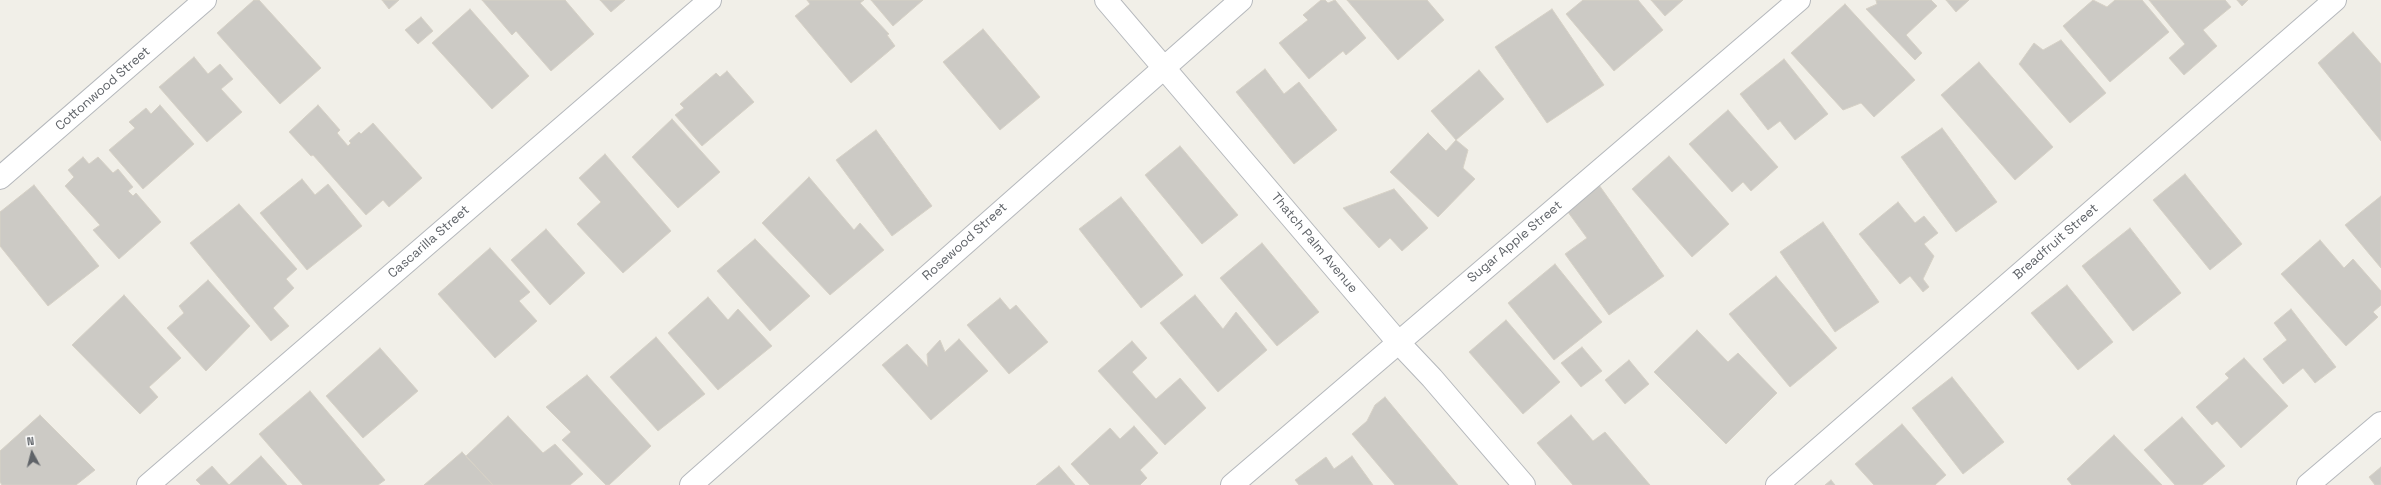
<!DOCTYPE html>
<style>
body{margin:0}
#map{position:relative;width:2381px;height:485px;overflow:hidden;background:#f1efe8;font-family:"Space Grotesk",sans-serif}
canvas{display:block}
.north{position:absolute;left:12px;top:433px;width:40px;height:40px;-webkit-text-stroke:3px #fff;paint-order:stroke;rotate:353deg;font-size:11px;font-weight:700;line-height:16px;text-align:center;color:#5f6368}
.north::after{content:'';display:block;margin:auto;width:14px;height:18px;background:#5f6368;clip-path:polygon(50% 0,100% 100%,50% 72%,0 100%)}
</style>
<div id="map">
<canvas width="2381" height="485"></canvas>
<div class="north">N</div>
</div>
<script>
const c = document.querySelector('canvas').getContext('2d');
c.lineJoin = 'round';
function fillPath(path, color) { c.fillStyle = color; c.fill(path, 'evenodd'); }
const poly = rows => new Path2D(rows.map(r => 'M' + r).join(''));
function strokePath(path, color, width, dash) { c.strokeStyle = color; c.lineWidth = width; c.lineCap = dash ? 'butt' : 'round'; c.setLineDash(dash || []); c.stroke(path); }
function drawText(font, color, halo, rows, align = 'center') {
  c.font = font + ' "Space Grotesk",sans-serif'; c.lineWidth = 3; c.setLineDash([]); c.textBaseline = 'middle'; c.strokeStyle = halo; c.fillStyle = color; for (const [text, x, y, turn = 0] of rows) {
    c.save(); c.translate(x, y); c.rotate((+turn || 0) * Math.PI / 180); c.textAlign = isNaN(turn) ? turn : align; if (halo) c.strokeText(text, 0, 0); c.fillText(text, 0, 0); c.restore();
  }
}
const building = poly([
 [254,0,259,0,321,68,280,104,217,33,254,0],
 [382,0,399,0,389,9,382,0],
 [482,0,565,0,594,34,551,71,516,31,512,35,482,0],
 [600,0,625,0,611,12,600,0],
 [807,0,864,0,860,3,889,34,887,35,895,46,851,83,795,16,810,4,807,0],
 [871,0,923,0,893,26,871,0],
 [1321,0,1325,0,1328,3,1335,0,1366,38,1346,55,1343,51,1309,79,1279,43,1308,20,1303,15,1321,0],
 [1347,0,1427,0,1444,20,1398,60,1347,0],
 [1583,0,1638,0,1663,30,1614,71,1566,14,1583,0],
 [1651,0,1683,0,1665,16,1651,0],
 [1876,0,1931,0,1937,6,1906,35,1922,53,1915,60,1866,9,1877,4,1876,0],
 [1946,0,1969,0,1956,12,1946,0],
 [2093,0,2107,7,2115,0,2142,0,2169,32,2110,82,2063,26,2093,0],
 [2149,0,2225,0,2231,7,2203,30,2217,46,2184,75,2169,58,2185,44,2149,0],
 [2237,0,2248,0,2242,6,2237,0],
 [1845,4,1915,80,1874,117,1861,103,1843,110,1791,53,1845,4],
 [470,9,529,76,492,109,432,43,470,9],
 [1552,9,1604,85,1547,123,1495,47,1552,9],
 [421,17,433,31,418,44,405,30,421,17],
 [983,29,1040,97,1000,130,943,62,983,29],
 [2353,32,2381,64,2381,141,2318,63,2353,32],
 [2061,40,2106,93,2070,123,2019,64,2034,43,2043,50,2061,40],
 [194,57,208,74,220,64,233,79,221,89,242,112,207,142,159,87,194,57],
 [1784,59,1828,114,1795,140,1780,121,1768,130,1740,94,1784,59],
 [1979,62,2053,147,2015,180,1941,95,1979,62],
 [1265,69,1284,94,1299,82,1337,130,1294,164,1236,92,1265,69],
 [1479,70,1504,99,1456,140,1431,111,1479,70],
 [727,71,754,102,702,146,675,115,684,108,680,104,716,73,720,77,727,71],
 [160,105,194,144,143,189,109,150,135,128,129,122,146,108,151,114,160,105],
 [318,105,340,130,337,133,348,146,351,143,349,141,359,132,361,134,373,123,422,178,389,207,383,200,366,215,313,155,311,156,289,132,318,105],
 [1728,110,1778,167,1751,191,1743,182,1732,192,1689,144,1728,110],
 [672,119,720,172,678,208,632,157,672,119],
 [1942,128,1997,202,1956,232,1901,157,1942,128],
 [876,130,932,206,892,236,836,160,876,130],
 [1428,133,1446,151,1456,140,1468,150,1463,168,1475,179,1438,217,1390,172,1428,133],
 [1180,146,1238,215,1202,244,1145,175,1180,146],
 [605,154,671,231,623,273,577,224,601,202,579,178,605,154],
 [1669,156,1729,224,1692,257,1632,189,1669,156],
 [83,157,89,164,98,157,113,173,118,169,133,187,128,191,133,196,136,193,161,222,119,259,93,230,100,225,65,186,74,177,68,170,83,157],
 [2185,174,2242,244,2210,270,2153,200,2185,174],
 [809,177,854,230,860,223,884,250,830,295,762,223,809,177],
 [302,179,315,195,328,184,362,226,307,270,260,213,302,179],
 [34,185,99,266,48,306,0,246,0,212,34,185],
 [1599,185,1664,276,1609,315,1565,254,1587,238,1565,208,1599,185],
 [1394,189,1428,228,1402,251,1390,238,1379,248,1343,208,1394,189],
 [2381,196,2381,268,2345,225,2381,196],
 [1121,197,1183,275,1141,308,1079,229,1121,197],
 [1898,202,1915,223,1924,216,1938,233,1924,244,1934,256,1923,279,1929,287,1923,292,1910,276,1900,284,1859,234,1898,202],
 [239,204,297,269,286,279,294,288,273,308,289,326,271,341,190,243,239,204],
 [1823,222,1879,302,1835,332,1780,252,1823,222],
 [2130,228,2181,293,2133,331,2082,266,2130,228],
 [546,229,585,273,550,305,511,260,546,229],
 [755,239,810,296,770,331,717,271,755,239],
 [2320,240,2344,268,2353,259,2381,291,2381,305,2373,312,2378,317,2346,346,2281,274,2320,240],
 [1262,243,1319,312,1277,346,1220,278,1262,243],
 [490,248,530,292,519,301,537,321,495,358,438,294,490,248],
 [1555,264,1602,322,1554,360,1508,303,1555,264],
 [1776,276,1837,348,1790,387,1729,314,1776,276],
 [208,280,250,326,206,371,167,328,184,313,179,306,208,280],
 [2067,285,2113,342,2078,370,2031,313,2067,285],
 [124,295,181,358,149,387,158,397,140,414,72,345,124,295],
 [1195,295,1223,329,1236,312,1267,350,1218,392,1160,323,1195,295],
 [708,297,728,320,738,309,772,346,718,390,668,333,708,297],
 [1000,298,1010,310,1016,305,1048,342,1009,374,967,325,1000,298],
 [2291,309,2336,367,2315,383,2303,368,2283,384,2263,359,2287,340,2274,323,2291,309],
 [1506,320,1560,382,1523,414,1469,352,1506,320],
 [1697,330,1728,362,1738,353,1777,393,1726,444,1654,372,1697,330],
 [656,337,705,394,658,431,610,377,656,337],
 [959,339,988,371,931,420,882,365,907,344,928,367,927,354,940,340,945,352,959,339],
 [1132,341,1147,358,1132,372,1156,399,1180,378,1206,408,1165,445,1098,371,1132,341],
 [1582,347,1602,371,1581,387,1561,363,1582,347],
 [380,348,418,391,363,438,326,396,380,348],
 [2244,358,2288,406,2241,448,2217,421,2212,425,2196,407,2229,378,2225,374,2244,358],
 [1629,360,1649,384,1625,404,1605,380,1629,360],
 [587,375,651,446,609,485,606,485,562,440,571,432,546,407,587,375],
 [1952,377,2004,442,1963,474,1912,408,1952,377],
 [310,391,385,480,378,485,303,485,259,434,310,391],
 [1385,397,1458,485,1395,485,1352,434,1367,421,1375,405,1385,397],
 [40,415,95,470,76,485,2,485,0,482,0,451,40,415],
 [1571,415,1593,441,1605,432,1650,485,1573,485,1537,443,1571,415],
 [508,416,543,453,555,444,583,474,570,485,493,485,466,456,508,416],
 [2182,417,2225,466,2202,485,2175,485,2144,450,2182,417],
 [1902,424,1946,475,1935,485,1874,485,1855,464,1902,424],
 [1134,426,1158,453,1140,470,1147,478,1140,485,1090,485,1071,464,1110,428,1120,439,1134,426],
 [2114,435,2162,485,2072,485,2067,479,2114,435],
 [462,452,493,485,424,485,462,452],
 [261,456,287,485,201,485,196,480,212,466,229,485,261,456],
 [1352,456,1373,485,1299,485,1295,480,1326,457,1334,469,1352,456],
 [1059,466,1075,485,1036,485,1059,466],
 [2381,467,2381,485,2375,485,2369,477,2381,467],
 [1831,480,1835,485,1825,485,1831,480]
]);
fillPath(building, '#cccac5');
strokePath(building, '#d6d1c6', 1);
const minor = poly([
 [1106,0,1398,342,1432,378,1524,485],
 [0,178,205,0],
 [148,485,710,0],
 [691,485,1241,0],
 [1232,485,1799,0],
 [1777,485,2335,0],
 [2308,485,2381,423]
]);
strokePath(minor, '#b5b8bc', 24);
strokePath(minor, '#fff', 22);
drawText('13px', '#5f6368', '#fff', [
 ["Cottonwood Street",103,89,-41],
 ["Cascarilla Street",429,242,-41],
 ["Rosewood Street",965,242,-42],
 ["Sugar Apple Street",1515,242,-40],
 ["Breadfruit Street",2056,242,-41],
 ["Thatch Palm Avenue",1314,243,50]
]);
</script>
